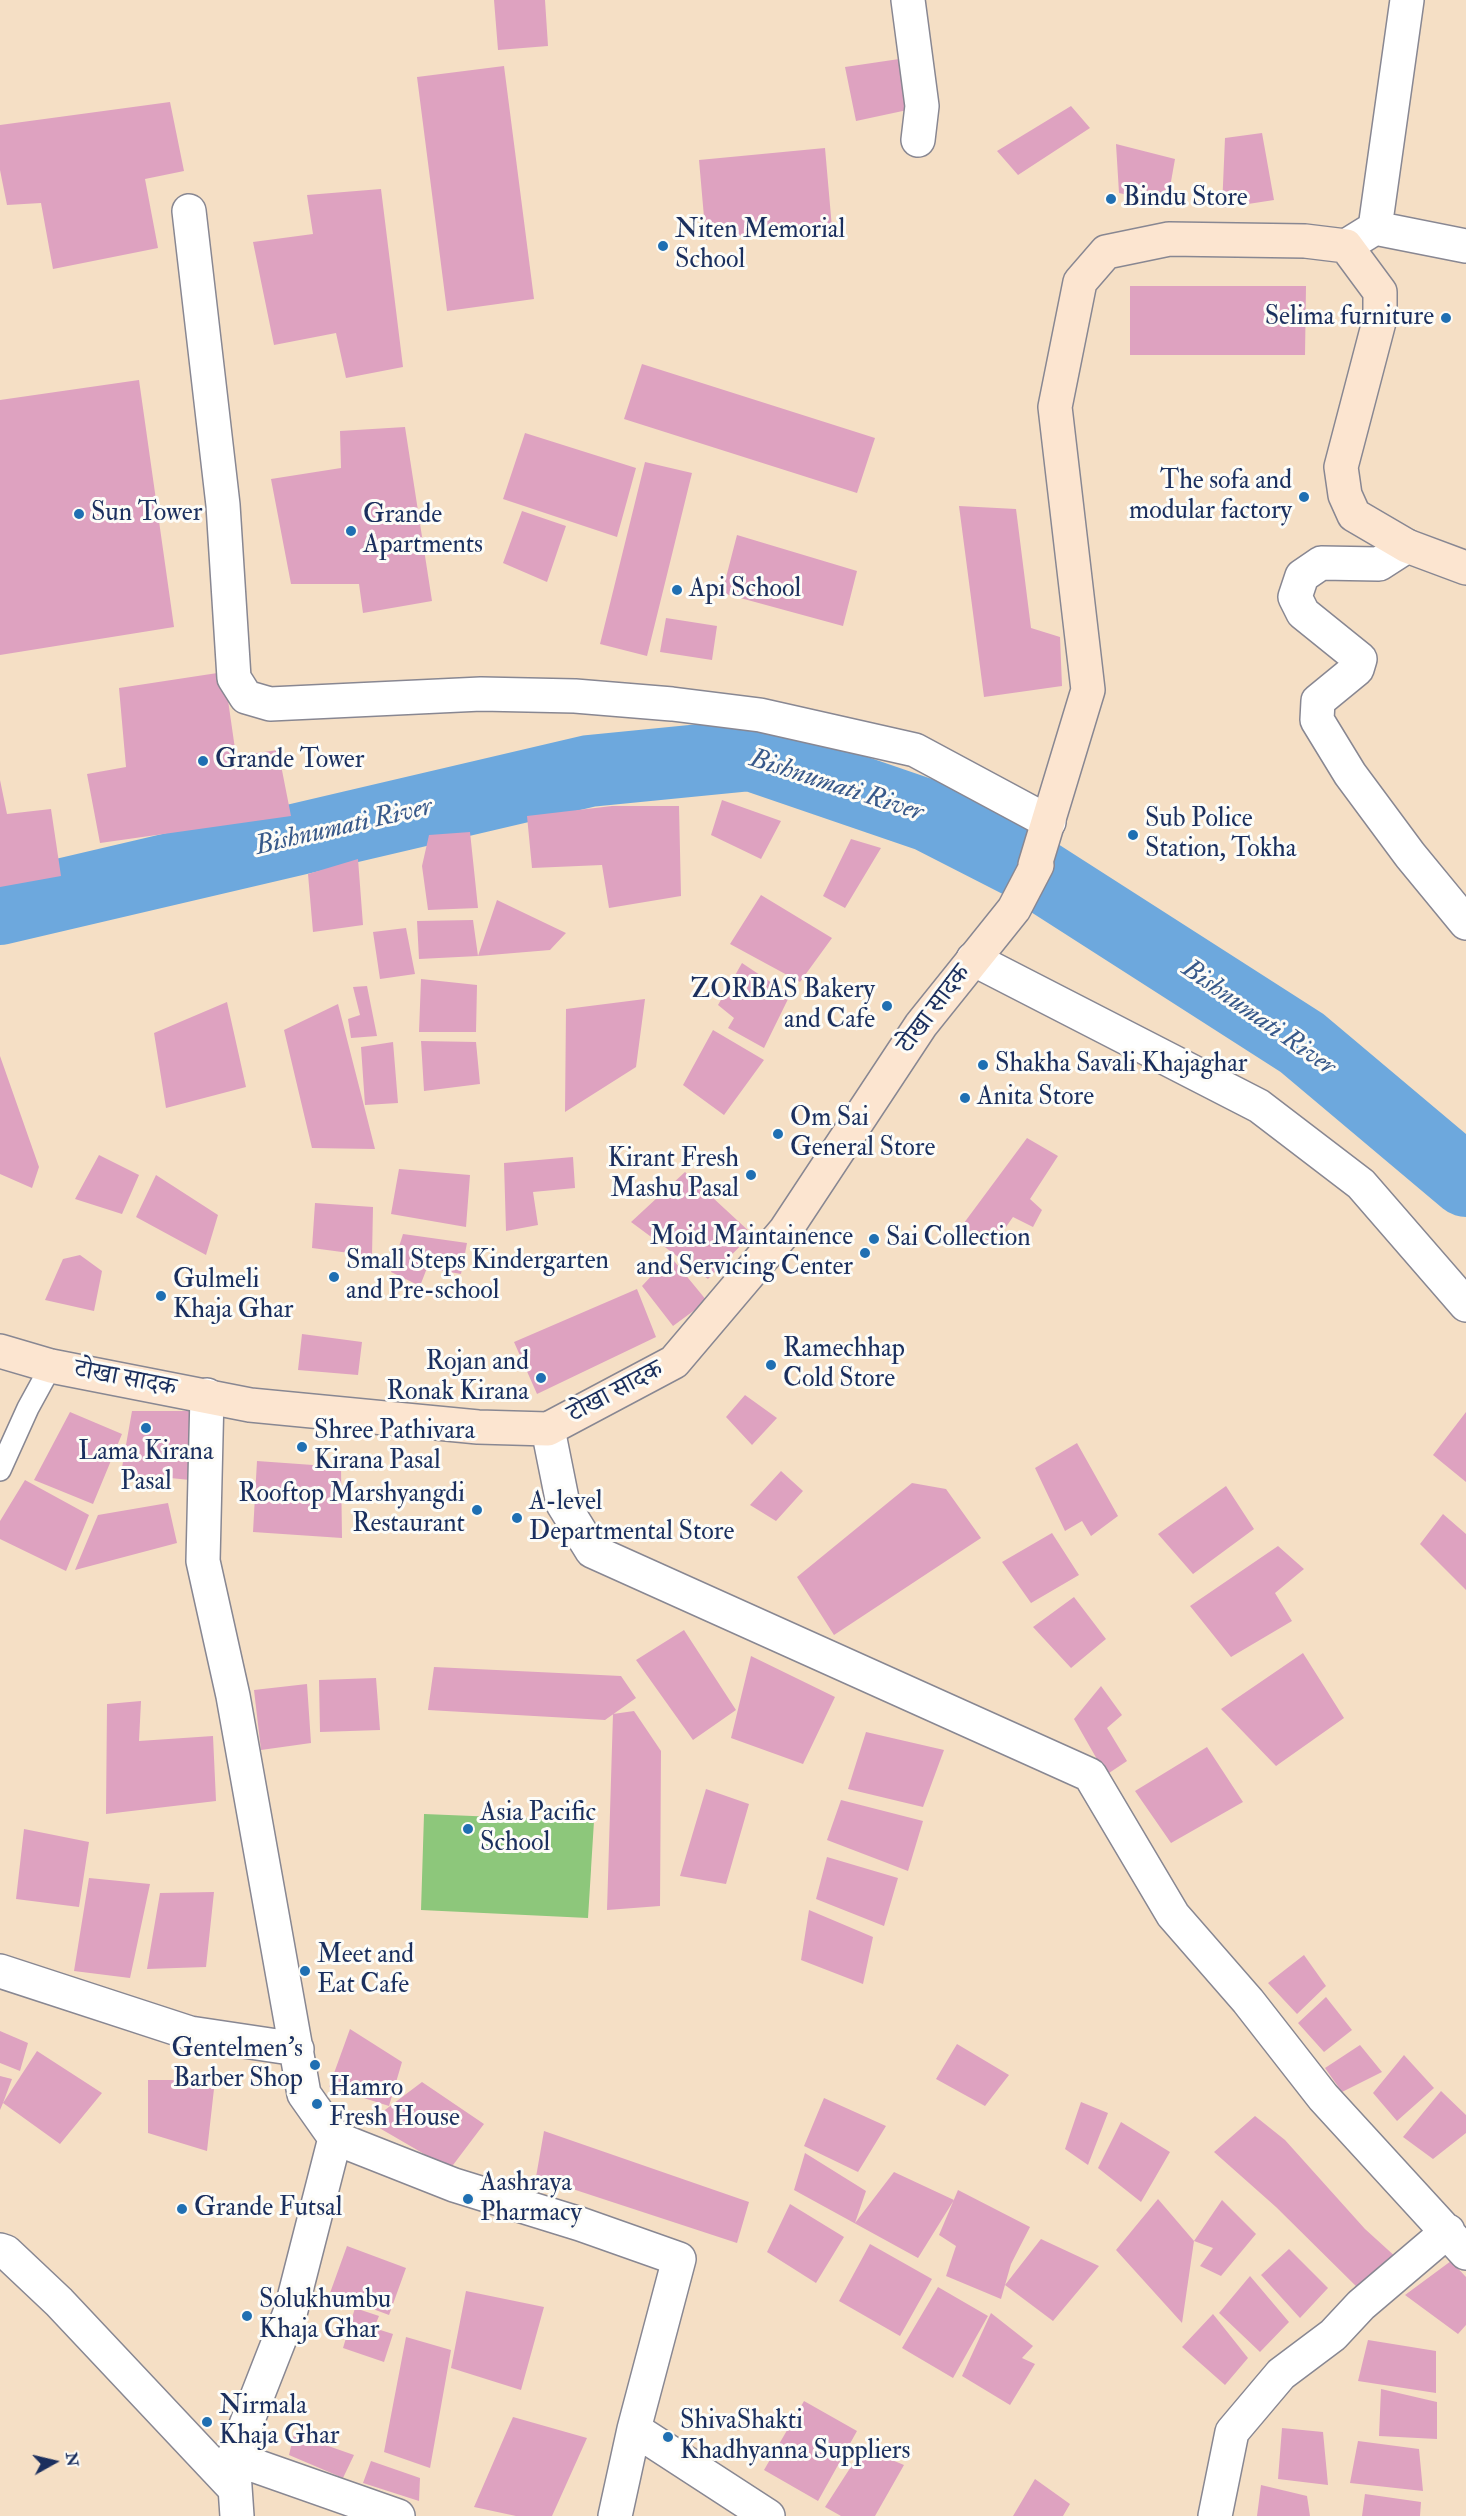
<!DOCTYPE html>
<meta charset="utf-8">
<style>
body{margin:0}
#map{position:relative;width:1466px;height:2516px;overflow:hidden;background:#f5dfc5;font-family:"IM FELL Double Pica",serif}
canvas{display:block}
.north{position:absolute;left:24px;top:2432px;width:60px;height:60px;-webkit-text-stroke:4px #fdfcf7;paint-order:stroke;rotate:82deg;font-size:16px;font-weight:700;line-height:24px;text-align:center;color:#1b2f5e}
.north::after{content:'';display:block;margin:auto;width:21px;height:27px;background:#1b2f5e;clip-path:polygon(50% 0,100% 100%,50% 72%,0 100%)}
</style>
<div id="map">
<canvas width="1466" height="2516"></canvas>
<div class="north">N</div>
</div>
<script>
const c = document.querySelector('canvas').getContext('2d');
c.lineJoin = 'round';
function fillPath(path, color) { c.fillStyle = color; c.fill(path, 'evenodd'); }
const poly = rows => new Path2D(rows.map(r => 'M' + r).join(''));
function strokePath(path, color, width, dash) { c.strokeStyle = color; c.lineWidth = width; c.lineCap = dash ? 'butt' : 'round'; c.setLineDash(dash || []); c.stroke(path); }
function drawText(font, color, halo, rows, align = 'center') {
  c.font = font + ' "IM FELL Double Pica","Noto Serif Devanagari",serif'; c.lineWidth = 6; c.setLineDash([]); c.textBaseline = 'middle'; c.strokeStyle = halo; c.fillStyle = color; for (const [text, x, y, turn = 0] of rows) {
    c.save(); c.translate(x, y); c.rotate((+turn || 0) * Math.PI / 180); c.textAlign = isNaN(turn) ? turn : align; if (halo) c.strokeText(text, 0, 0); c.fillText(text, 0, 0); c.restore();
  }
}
fillPath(poly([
 [424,1814,594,1821,588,1918,421,1910]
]), '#8dc77b');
strokePath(poly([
 [0,909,589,771,751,755,929,816,1021,863,1302,1043,1466,1181]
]), '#6da8dd', 72);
fillPath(poly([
 [494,0,545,0,548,46,498,50],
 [906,58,912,109,856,121,845,67],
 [504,66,534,299,447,311,417,77],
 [170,102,184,171,145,179,158,248,53,269,41,203,7,205,0,170,0,125],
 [1071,106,1090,128,1018,175,997,151],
 [1262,133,1274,200,1222,208,1225,138],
 [1116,144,1175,159,1167,204,1119,193],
 [825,148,832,228,706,240,699,160],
 [381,189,403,367,346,378,336,333,274,345,253,242,313,234,307,195],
 [1130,286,1306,286,1305,355,1130,355],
 [642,364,875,438,857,493,624,419],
 [139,380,174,627,0,655,0,400],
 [405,427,432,601,363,613,359,584,291,584,271,479,341,468,340,431],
 [525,433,636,468,617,537,503,499],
 [645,462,692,473,647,656,600,644],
 [959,506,1016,509,1031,628,1060,637,1062,686,984,697],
 [522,511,566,526,547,582,503,563],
 [737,535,857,571,843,626,722,593],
 [666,618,717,626,712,660,660,652],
 [224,672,236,756,278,750,291,816,100,843,87,774,126,767,119,688],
 [0,780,7,814,51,809,61,876,0,887],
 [722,800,781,821,761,859,711,835],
 [612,806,679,806,681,896,609,908,602,865,532,868,527,816],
 [470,832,478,908,428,910,422,866,429,835],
 [851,839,881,848,845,908,823,896],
 [358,859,363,925,313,932,308,874],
 [761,895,832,938,800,982,730,944],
 [497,900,566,933,550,950,478,956,419,959,417,921,473,920,478,956],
 [406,928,415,974,380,979,373,932],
 [742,963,790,995,764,1048,728,1028,734,1018,718,1005],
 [421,979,477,985,476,1032,419,1032],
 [367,986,377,1036,351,1038,348,1019,360,1015,353,987],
 [645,999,636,1067,565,1112,566,1009],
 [227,1002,246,1087,166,1108,154,1033],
 [338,1004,375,1149,312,1148,284,1030],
 [713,1030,764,1060,724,1115,683,1085],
 [421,1041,476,1042,480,1084,424,1091],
 [393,1042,398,1103,365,1105,361,1047],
 [0,1056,39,1167,32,1188,0,1174],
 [1027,1138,1058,1156,1030,1199,1042,1210,1033,1227,1013,1217,994,1244,961,1227],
 [99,1155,139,1175,122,1214,75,1199],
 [573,1157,575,1188,533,1192,538,1225,506,1231,504,1163],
 [399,1169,470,1175,466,1227,391,1214],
 [685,1172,752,1234,708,1279,631,1222],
 [156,1175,218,1215,206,1255,136,1217],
 [315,1203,373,1207,372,1256,312,1248],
 [403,1234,467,1243,461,1274,427,1268,420,1286,391,1272],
 [80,1255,102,1271,94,1311,45,1300,63,1259],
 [670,1256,707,1301,673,1326,642,1286],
 [637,1289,656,1337,537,1394,514,1342],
 [302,1334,362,1342,358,1375,298,1370],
 [745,1395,777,1418,752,1445,726,1417],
 [132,1411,190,1411,190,1480,121,1473],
 [70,1412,122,1434,93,1504,34,1480],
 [1466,1412,1466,1482,1433,1455],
 [1077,1443,1118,1516,1091,1536,1082,1521,1065,1531,1035,1468],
 [257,1461,341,1467,342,1538,253,1532],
 [781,1471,803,1491,776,1521,750,1505],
 [25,1480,89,1515,66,1571,0,1539,0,1521],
 [912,1483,946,1489,981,1538,834,1635,797,1577],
 [1226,1486,1254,1529,1193,1574,1158,1534],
 [168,1503,177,1543,75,1570,98,1515],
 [1443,1514,1466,1534,1466,1590,1420,1544],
 [1052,1533,1079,1575,1031,1603,1002,1562],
 [1278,1546,1304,1569,1275,1593,1292,1621,1231,1657,1190,1606],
 [1074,1597,1106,1639,1071,1668,1033,1627],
 [684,1630,736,1710,693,1740,636,1660],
 [1303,1653,1344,1718,1276,1766,1221,1709],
 [751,1656,835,1697,803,1764,731,1738],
 [434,1667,621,1676,636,1698,605,1720,428,1710],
 [376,1678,380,1730,320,1732,319,1680],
 [307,1684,311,1743,261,1750,254,1690],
 [1101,1686,1122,1715,1107,1728,1127,1761,1106,1775,1074,1719],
 [141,1701,139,1741,213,1736,216,1801,106,1814,107,1704],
 [634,1711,661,1751,660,1906,607,1910,613,1714],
 [866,1732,944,1750,923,1807,848,1789],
 [1207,1747,1243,1802,1171,1843,1135,1791],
 [706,1789,749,1804,726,1884,680,1876],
 [841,1800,923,1821,908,1871,827,1840],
 [24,1829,89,1842,79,1907,16,1899],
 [827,1857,898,1878,884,1926,816,1899],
 [89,1878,150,1884,130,1978,74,1971],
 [214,1892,206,1967,147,1969,160,1893],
 [809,1910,873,1937,863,1984,801,1960],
 [1304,1955,1326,1986,1297,2014,1268,1983],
 [1326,1997,1352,2030,1324,2052,1298,2023],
 [350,2029,402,2062,389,2106,329,2087],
 [0,2031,28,2043,20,2071,0,2063],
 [957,2044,1009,2075,985,2106,936,2079],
 [1360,2045,1382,2072,1342,2092,1325,2068],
 [37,2051,102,2093,60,2144,3,2103,0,2110,0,2076,12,2079,3,2103],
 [1404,2055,1434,2088,1397,2121,1373,2093],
 [148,2080,215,2080,207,2151,148,2133],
 [422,2082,484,2124,450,2169,369,2122],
 [1441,2091,1466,2115,1466,2133,1433,2159,1403,2137],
 [824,2098,886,2126,858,2172,804,2146],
 [1081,2102,1108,2113,1088,2165,1065,2149],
 [1255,2116,1285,2140,1365,2229,1398,2259,1365,2295,1276,2207,1214,2152],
 [1121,2122,1170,2152,1141,2202,1098,2168],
 [544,2131,749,2202,737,2243,536,2177],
 [805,2153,866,2191,855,2223,894,2172,954,2200,918,2258,794,2190],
 [958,2190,1030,2227,1011,2264,1005,2285,1041,2239,1099,2266,1053,2321,1005,2285,1001,2299,946,2276,956,2246,939,2235],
 [1158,2199,1194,2241,1222,2200,1256,2234,1221,2276,1200,2266,1213,2248,1194,2241,1182,2323,1116,2250],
 [790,2204,844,2237,816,2283,767,2252],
 [870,2244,932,2279,900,2336,839,2301],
 [347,2246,406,2268,389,2315,330,2293],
 [1289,2249,1328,2288,1300,2318,1261,2275],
 [1451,2261,1466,2277,1466,2325,1458,2334,1405,2295],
 [1250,2276,1289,2322,1260,2352,1219,2313],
 [938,2287,988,2316,953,2378,902,2348],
 [466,2291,544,2307,521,2390,451,2368],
 [355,2308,379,2316,374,2328,393,2334,384,2362,343,2348],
 [991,2313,1033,2346,1022,2358,1035,2364,1010,2405,962,2376],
 [1213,2314,1248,2358,1225,2385,1182,2347],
 [406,2337,451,2350,430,2468,384,2452],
 [1368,2340,1436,2351,1436,2393,1358,2381],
 [1381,2389,1437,2402,1437,2439,1379,2436],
 [804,2401,857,2431,818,2501,764,2470],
 [513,2417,587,2438,552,2516,516,2516,474,2507],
 [1282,2428,1323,2432,1328,2485,1278,2479],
 [294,2434,354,2455,343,2478,289,2455],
 [1358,2441,1419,2449,1423,2491,1350,2483],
 [863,2448,904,2465,875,2516,841,2516,825,2507],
 [371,2461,420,2478,419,2501,363,2483],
 [1035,2479,1070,2504,1063,2516,1013,2516],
 [1261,2485,1307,2496,1310,2516,1257,2516],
 [1365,2494,1421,2502,1420,2516,1362,2516]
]), '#dea2c0');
const lane = poly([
 [0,1470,28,1408,51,1366]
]);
const street = poly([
 [908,0,922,106,918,140],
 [189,211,223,505,234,678,246,697,270,704,481,694,575,696,672,704,760,715,915,750,1049,822],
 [1375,228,1466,246],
 [1346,246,1375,228,1407,0],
 [1407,546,1379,564,1321,563,1302,576,1295,597,1303,613,1360,659,1357,669,1318,701,1317,720,1350,774,1410,855,1466,923],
 [973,959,1259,1106,1361,1184,1466,1305],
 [207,1395,203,1561,233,1696,304,2094,335,2138,291,2310,233,2458,237,2516],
 [548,1429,563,1504,592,1551,1090,1775,1173,1915,1248,2001,1323,2097,1466,2253],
 [0,1971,190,2033,297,2049],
 [335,2138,454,2185,580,2224,679,2259,634,2429,615,2516],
 [0,2250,6,2252,59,2302,235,2489],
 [634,2429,768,2516],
 [233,2458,398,2516],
 [1215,2516,1232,2432,1281,2374,1333,2335,1361,2305,1448,2231]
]);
const secondary = poly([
 [0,1351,51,1366,250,1405,478,1427,548,1429,674,1362,785,1231,921,1025,1014,909,1037,865,1035,865,1088,690,1055,407,1080,282,1106,252,1169,239,1305,241,1346,246,1380,292,1380,318,1341,467,1345,495,1354,515,1407,546,1466,568]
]);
strokePath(lane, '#888792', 24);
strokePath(street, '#888792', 36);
strokePath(secondary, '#888792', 36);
strokePath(lane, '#fff', 21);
strokePath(street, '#fff', 33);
strokePath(secondary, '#fce5d0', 33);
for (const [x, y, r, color] of [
 [1111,199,6,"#1f6fb2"],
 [663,246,6,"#1f6fb2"],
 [1446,318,6,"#1f6fb2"],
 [1304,497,6,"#1f6fb2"],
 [79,514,6,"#1f6fb2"],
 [351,531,6,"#1f6fb2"],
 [677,590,6,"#1f6fb2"],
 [203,761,6,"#1f6fb2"],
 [1133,835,6,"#1f6fb2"],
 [887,1006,6,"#1f6fb2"],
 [983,1065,6,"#1f6fb2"],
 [965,1098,6,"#1f6fb2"],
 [778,1134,6,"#1f6fb2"],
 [751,1175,6,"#1f6fb2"],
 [874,1239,6,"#1f6fb2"],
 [865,1253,6,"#1f6fb2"],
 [334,1277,6,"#1f6fb2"],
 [161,1296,6,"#1f6fb2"],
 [771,1365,6,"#1f6fb2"],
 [541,1378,6,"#1f6fb2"],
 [146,1428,6,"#1f6fb2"],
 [302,1447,6,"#1f6fb2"],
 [477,1510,6,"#1f6fb2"],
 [517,1518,6,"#1f6fb2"],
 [468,1829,6,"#1f6fb2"],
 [305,1971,6,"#1f6fb2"],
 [315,2065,6,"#1f6fb2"],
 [317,2104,6,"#1f6fb2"],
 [468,2199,6,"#1f6fb2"],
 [182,2209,6,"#1f6fb2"],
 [247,2316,6,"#1f6fb2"],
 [207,2422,6,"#1f6fb2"],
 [668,2437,6,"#1f6fb2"]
]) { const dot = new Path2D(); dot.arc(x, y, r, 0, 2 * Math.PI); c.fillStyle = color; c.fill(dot); strokePath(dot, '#fdfcf7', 2); }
drawText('26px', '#1b2f5e', '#fdfcf7', [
 ["Bindu Store",1123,199],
 ["Niten Memorial",675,231],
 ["School",675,261],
 ["Selima furniture",1434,318,"right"],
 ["The sofa and",1292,482,"right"],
 ["modular factory",1292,512,"right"],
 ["Sun Tower",91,514],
 ["Grande",363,516],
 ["Apartments",363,546],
 ["Api School",689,590],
 ["Grande Tower",215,761],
 ["Sub Police",1145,820],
 ["Station, Tokha",1145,850],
 ["ZORBAS Bakery",875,991,"right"],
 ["and Cafe",875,1021,"right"],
 ["Shakha Savali Khajaghar",995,1065],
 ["Anita Store",977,1098],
 ["Om Sai",790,1119],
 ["General Store",790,1149],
 ["Kirant Fresh",739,1160,"right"],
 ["Mashu Pasal",739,1190,"right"],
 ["Moid Maintainence",853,1238,"right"],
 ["and Servicing Center",853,1268,"right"],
 ["Sai Collection",886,1239],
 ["Small Steps Kindergarten",346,1262],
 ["and Pre-school",346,1292],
 ["Gulmeli",173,1281],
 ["Khaja Ghar",173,1311],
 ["Ramechhap",783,1350],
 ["Cold Store",783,1380],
 ["Rojan and",529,1363,"right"],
 ["Ronak Kirana",529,1393,"right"],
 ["Shree Pathivara",314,1432],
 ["Kirana Pasal",314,1462],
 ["Lama Kirana",146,1453,"center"],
 ["Pasal",146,1483,"center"],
 ["Rooftop Marshyangdi",465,1495,"right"],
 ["Restaurant",465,1525,"right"],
 ["A-level",529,1503],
 ["Departmental Store",529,1533],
 ["Asia Pacific",480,1814],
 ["School",480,1844],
 ["Meet and",317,1956],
 ["Eat Cafe",317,1986],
 ["Gentelmen's",303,2050,"right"],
 ["Barber Shop",303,2080,"right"],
 ["Hamro",329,2089],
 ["Fresh House",329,2119],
 ["Aashraya",480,2184],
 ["Pharmacy",480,2214],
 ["Grande Futsal",194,2209],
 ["Solukhumbu",259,2301],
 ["Khaja Ghar",259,2331],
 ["Nirmala",219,2407],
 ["Khaja Ghar",219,2437],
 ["ShivaShakti",680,2422],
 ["Khadhyanna Suppliers",680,2452]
], 'left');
drawText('26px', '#1b2f5e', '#fdfcf7', [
 ["टोखा सादक",935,1010,-53],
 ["टोखा सादक",125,1380,11],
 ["टोखा सादक",616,1393,-28]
]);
drawText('italic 27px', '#38598a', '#fdfcf7', [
 ["Bishnumati River",836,787,18],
 ["Bishnumati River",344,828,-13],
 ["Bishnumati River",1258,1019,35]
]);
</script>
